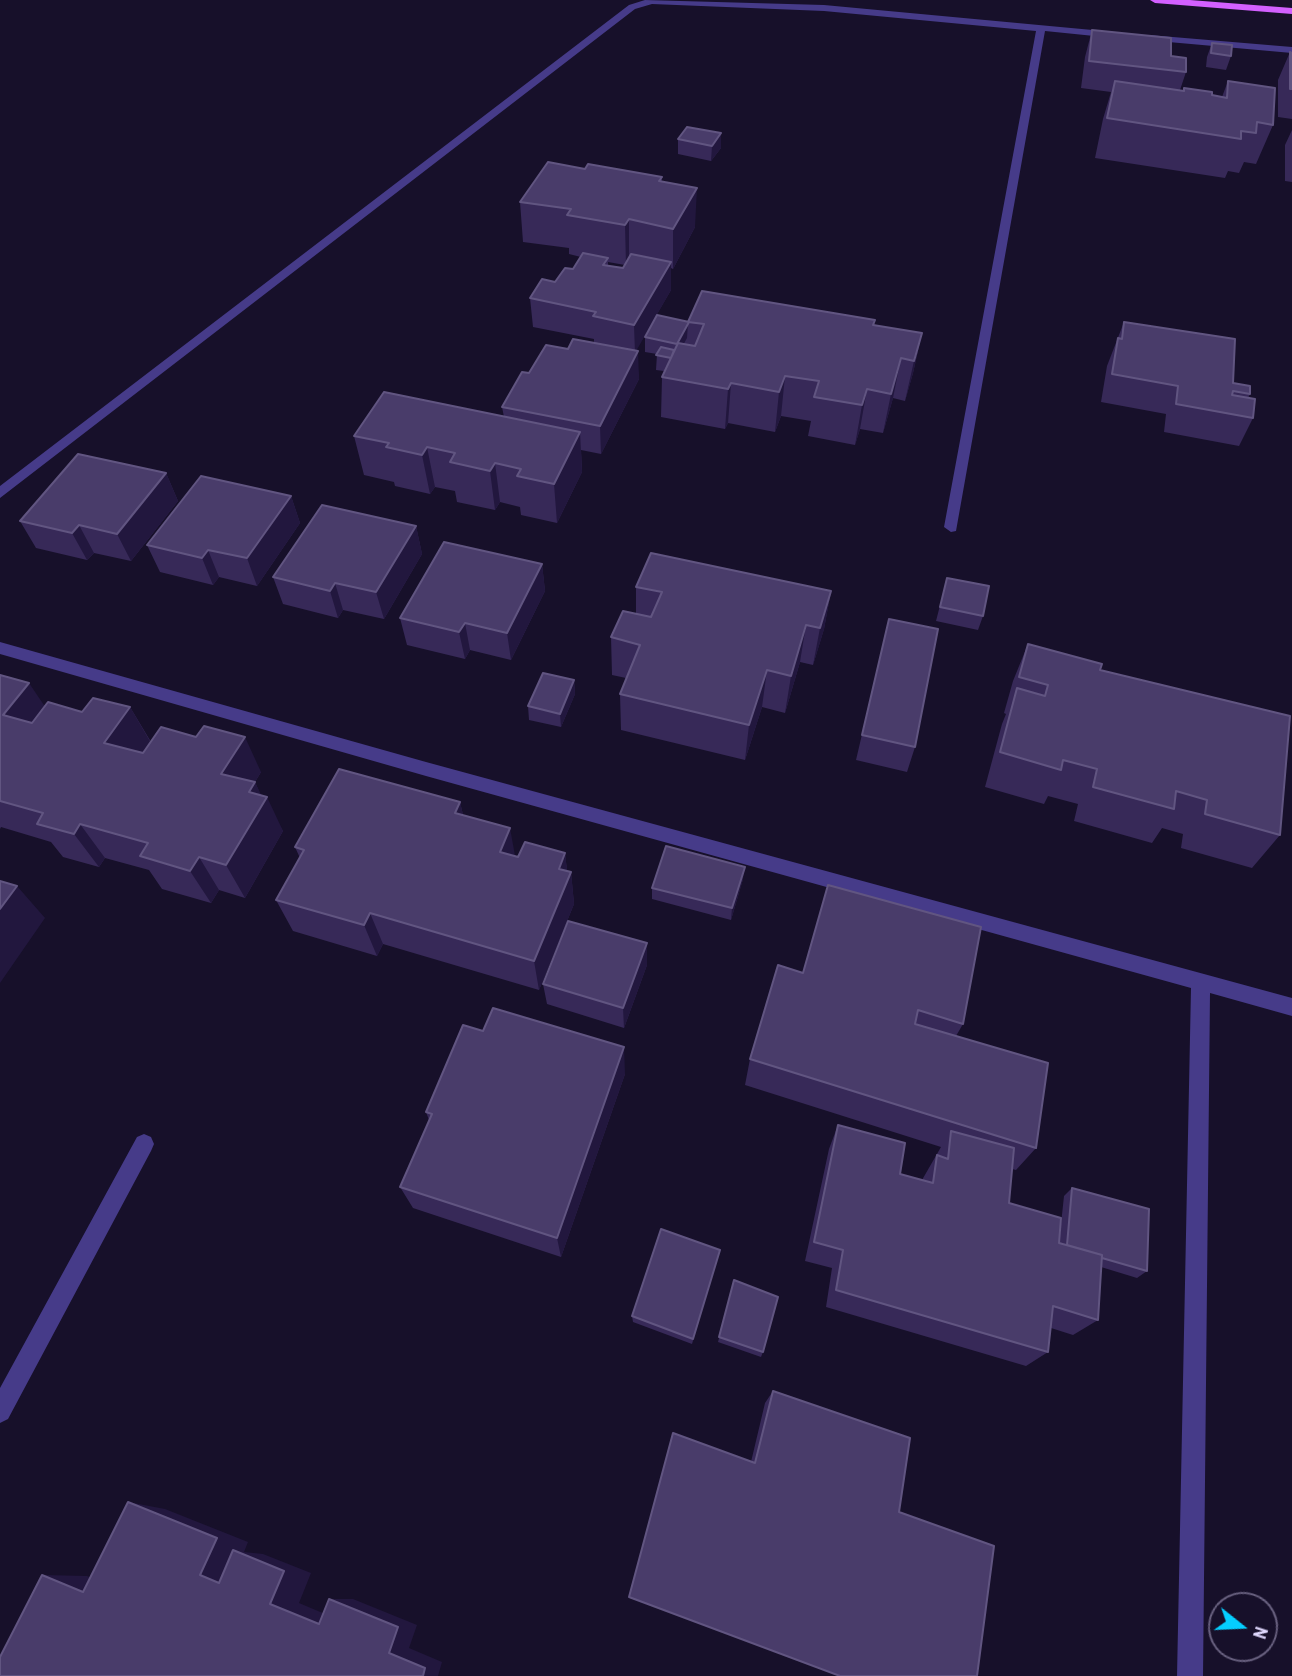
<!DOCTYPE html>
<style>
body{margin:0}
#map{position:relative;width:1292px;height:1676px;overflow:hidden;background:#17102a;font-family:"Archivo Narrow",sans-serif}
canvas{display:block}
.north{position:absolute;left:1208px;top:1592px;width:70px;height:70px;box-sizing:border-box;background:#17102a;border:2px solid #68607f;border-radius:50%;rotate:108deg;font-size:19px;font-weight:700;line-height:28px;text-align:center;color:#e1d9ff}
.north::after{content:'';display:block;margin:auto;width:24px;height:32px;background:#05ceff;clip-path:polygon(50% 0,100% 100%,50% 72%,0 100%)}
</style>
<div id="map">
<canvas width="1292" height="1676"></canvas>
<div class="north">N</div>
</div>
<script>
const c = document.querySelector('canvas').getContext('2d');
c.lineJoin = 'round';
const poly = rows => new Path2D(rows.map(r => 'M' + r).join(''));
function fillPath(path, color) { c.fillStyle = color; c.fill(path, 'evenodd'); }
function strokePath(path, color, width, dash) { c.strokeStyle = color; c.lineWidth = width; c.lineCap = dash ? 'butt' : 'round'; c.setLineDash(dash || []); c.stroke(path); }
fillPath(poly([
 [645,0,824,5,1114,32,1119,35,1114,38,1045,31,956,531,951,532,944,527,1036,31,824,11,652,4,635,9,0,498,0,486,629,5,645,0],
 [1149,35,1292,47,1292,53,1146,40,1144,38,1149,35],
 [0,642,426,762,1292,998,1292,1016,1210,993,1203,1676,1177,1676,1191,988,426,776,0,654,0,642],
 [144,1134,151,1137,154,1144,151,1151,8,1419,0,1423,0,1388,137,1137,144,1134]
]), '#463b89');
fillPath(poly([
 [1150,0,1190,0,1292,8,1292,14,1155,3,1150,0]
]), '#d360ff');
fillPath(poly([
 [1092,30,1171,56,1186,72,1180,90,1183,91,1184,88,1212,95,1222,97,1228,81,1273,125,1256,164,1244,162,1239,173,1228,171,1225,178,1095,158,1103,119,1111,92,1081,88,1085,57],
 [1212,43,1231,56,1226,70,1206,67,1207,57],
 [1290,52,1292,53,1292,119,1278,117,1278,80],
 [1292,130,1292,182,1285,181,1285,145],
 [721,133,721,148,711,161,678,154,678,139],
 [585,169,662,177,662,182,695,227,673,269,671,268,671,290,636,350,639,379,601,454,581,450,582,472,557,523,521,515,520,507,500,502,495,510,457,502,455,491,435,487,430,494,395,486,394,482,364,475,354,436,504,417,502,407,529,373,568,349,594,343,594,339,533,327,530,298,573,269,581,257,569,254,569,248,523,242,520,202],
 [608,262,625,265,623,268,608,266],
 [875,320,874,325,922,333,913,373,905,401,893,398,883,433,860,429,855,445,808,436,811,421,781,416,775,432,728,423,725,429,661,417,662,377,664,371,656,370,657,354,645,352,645,337,688,322],
 [1124,322,1233,383,1250,394,1248,398,1253,418,1239,446,1164,432,1166,414,1101,402,1107,366],
 [166,473,178,501,131,561,94,553,87,560,36,548,20,521],
 [291,496,300,523,257,586,219,577,213,585,160,572,147,545],
 [416,526,422,554,384,619,343,610,338,618,283,604,273,577],
 [542,564,545,591,511,660,470,650,465,659,407,645,400,618],
 [947,578,983,616,978,630,936,621],
 [636,587,831,591,824,629,813,665,800,662,785,713,762,707,745,760,621,730,620,694,626,678,612,675,611,637,636,614],
 [889,619,915,747,907,772,856,760],
 [1028,644,1100,670,1280,835,1252,868,1181,848,1183,834,1162,828,1152,843,1074,821,1078,804,1048,796,1044,804,985,787,1002,724,1006,714,1004,713,1013,681],
 [0,675,45,706,82,712,130,707,151,742,261,772,255,782,261,796,283,831,245,898,219,890,211,903,162,889,149,870,105,858,99,867,63,857,51,842,1,827,0,829],
 [574,680,575,694,561,727,529,720,528,706],
 [460,802,463,815,516,856,565,853,567,871,571,872,574,904,539,990,383,944,377,956,293,931,276,900,300,858,295,847],
 [743,879,731,920,652,899,652,888],
 [647,943,647,965,624,1028,547,1004,543,984],
 [778,965,963,1024,956,1036,1036,1148,1016,1170,1012,1169,1009,1203,1059,1243,1064,1196,1072,1188,1147,1271,1137,1278,1101,1267,1098,1320,1073,1335,1051,1328,1048,1352,1026,1366,826,1307,832,1268,805,1261,829,1149,838,1125,900,1174,922,1180,941,1147,745,1085,750,1059],
 [625,1074,561,1257,413,1208,400,1187,429,1120,426,1112],
 [720,1250,692,1344,633,1322,632,1316],
 [734,1280,763,1352,761,1357,718,1342],
 [773,1391,899,1512,751,1462,765,1403]
]), '#372958');
fillPath(poly([
 [721,133,721,148,711,161,712,146],
 [697,188,695,227,673,269,673,229],
 [629,219,629,259,626,265,625,225],
 [671,262,671,290,635,353,634,325],
 [688,323,687,338,676,358,677,344],
 [922,333,913,373,905,401,914,361],
 [638,351,639,379,601,454,600,426],
 [901,358,893,398,883,433,891,394],
 [785,376,781,416,775,432,779,392],
 [731,383,728,423,725,429,728,389],
 [867,389,860,429,855,445,862,405],
 [580,432,582,472,557,523,554,484],
 [427,447,435,487,430,494,422,455],
 [495,463,500,502,495,510,490,471],
 [166,473,178,501,131,561,117,534],
 [291,496,300,523,257,586,247,558],
 [79,525,94,553,87,560,72,533],
 [416,526,422,554,384,619,376,592],
 [208,550,219,577,213,585,202,558],
 [542,564,545,591,511,660,507,633],
 [335,583,343,610,338,618,330,591],
 [831,591,824,629,813,665,820,628],
 [465,623,470,650,465,659,459,632],
 [806,625,800,662,785,713,791,676],
 [767,670,762,707,745,760,749,725],
 [574,680,575,694,561,727,560,714],
 [29,683,54,720,30,751,3,715],
 [130,707,151,743,127,778,104,743],
 [245,737,261,772,239,808,221,774],
 [255,782,264,801,267,797,283,831,245,898,226,865,249,792],
 [460,802,468,836,455,813],
 [80,824,105,858,99,867,74,834],
 [510,828,516,861,500,852],
 [565,853,568,878,571,872,574,904,539,990,534,961,559,869],
 [199,857,219,890,211,903,190,871],
 [745,867,743,879,731,920,732,908],
 [17,886,45,918,0,983,0,909],
 [370,913,383,944,377,956,364,925],
 [647,943,647,965,624,1028,623,1008],
 [624,1047,625,1074,561,1257,557,1238],
 [128,1502,165,1509,248,1542,244,1552,263,1554,311,1573,299,1603,344,1622,319,1624,200,1575],
 [42,1575,87,1576,125,1592,83,1592],
 [329,1599,353,1599,417,1625,409,1648,442,1662,438,1676,423,1676,389,1653]
]), '#22173e');
const building = poly([
 [1092,30,1171,38,1171,56,1186,58,1186,72,1089,61,1092,30],
 [1212,43,1232,45,1231,56,1211,53,1212,43],
 [1290,52,1292,53,1292,89,1290,89,1290,52],
 [1115,81,1184,91,1184,88,1212,92,1212,95,1227,98,1228,81,1275,88,1273,125,1257,122,1256,133,1241,131,1241,139,1107,118,1115,81],
 [687,127,721,133,712,146,678,139,687,127],
 [548,162,585,169,588,164,662,177,659,181,697,188,673,229,629,219,625,225,567,215,571,209,520,202,548,162],
 [583,253,608,258,603,265,623,268,631,254,671,262,634,325,593,316,596,312,530,298,542,279,555,282,565,268,573,269,583,253],
 [702,291,875,320,873,325,922,333,914,361,901,358,891,394,867,389,862,405,814,397,819,381,785,376,779,392,731,383,728,389,662,377,678,343,695,346,704,324,688,322,702,291],
 [657,315,689,322,677,344,645,337,657,315],
 [1124,322,1235,339,1233,383,1250,386,1250,394,1233,391,1232,395,1255,399,1253,418,1176,404,1178,386,1112,374,1118,338,1122,339,1124,322],
 [573,339,638,351,600,426,502,407,522,372,529,373,546,345,568,349,573,339],
 [661,347,674,350,671,358,656,355,661,347],
 [384,392,580,432,554,484,517,476,521,469,495,463,490,471,450,462,455,453,427,447,422,455,386,447,389,443,354,436,384,392],
 [78,454,166,473,117,534,79,525,72,533,20,521,78,454],
 [201,476,291,496,247,558,208,550,202,558,147,545,201,476],
 [322,505,416,526,376,592,335,583,330,591,273,577,322,505],
 [444,542,542,564,507,633,465,623,459,632,400,618,444,542],
 [651,553,831,591,820,628,806,625,791,676,767,670,749,725,620,694,640,645,611,637,623,611,651,617,662,592,636,587,651,553],
 [947,578,989,586,983,616,940,607,947,578],
 [889,619,938,629,915,747,862,735,889,619],
 [1028,644,1102,664,1100,670,1290,716,1280,835,1205,814,1207,800,1176,791,1174,809,1093,787,1097,769,1063,760,1061,770,1000,752,1017,688,1045,696,1048,685,1019,677,1028,644],
 [543,673,574,680,560,714,528,706,543,673],
 [0,675,29,683,3,715,32,723,48,702,82,712,93,698,130,707,104,743,143,753,161,727,196,737,204,726,245,737,221,774,255,782,249,792,267,797,226,865,199,857,190,871,140,856,148,843,80,824,74,834,37,824,43,813,0,801,0,675],
 [339,769,460,802,455,813,510,828,500,852,518,857,525,842,565,853,559,869,571,872,534,961,370,913,364,925,276,900,304,850,295,847,339,769],
 [666,846,745,867,732,908,652,888,666,846],
 [0,881,17,886,0,909,0,881],
 [828,885,981,927,963,1024,918,1010,915,1024,1048,1063,1036,1148,750,1059,778,965,803,973,828,885],
 [568,921,647,943,623,1008,543,984,568,921],
 [493,1008,624,1047,557,1238,400,1187,432,1114,426,1112,463,1025,483,1031,493,1008],
 [838,1125,905,1143,900,1174,933,1183,937,1155,948,1159,951,1131,1014,1148,1009,1203,1061,1218,1059,1243,1102,1255,1098,1320,1053,1306,1048,1352,836,1290,843,1250,814,1242,838,1125],
 [1072,1188,1149,1209,1147,1271,1102,1258,1102,1255,1067,1245,1072,1188],
 [661,1229,720,1250,693,1339,632,1316,661,1229],
 [734,1280,778,1297,763,1352,719,1337,734,1280],
 [773,1391,910,1438,899,1512,994,1546,977,1676,840,1676,629,1597,673,1433,755,1463,773,1391],
 [128,1502,217,1538,200,1575,219,1583,233,1550,284,1571,270,1604,319,1624,329,1599,398,1627,389,1653,425,1668,423,1676,0,1676,0,1657,42,1575,83,1592,128,1502]
]);
fillPath(building, '#493c6a');
strokePath(building, '#615581', 2);
</script>
